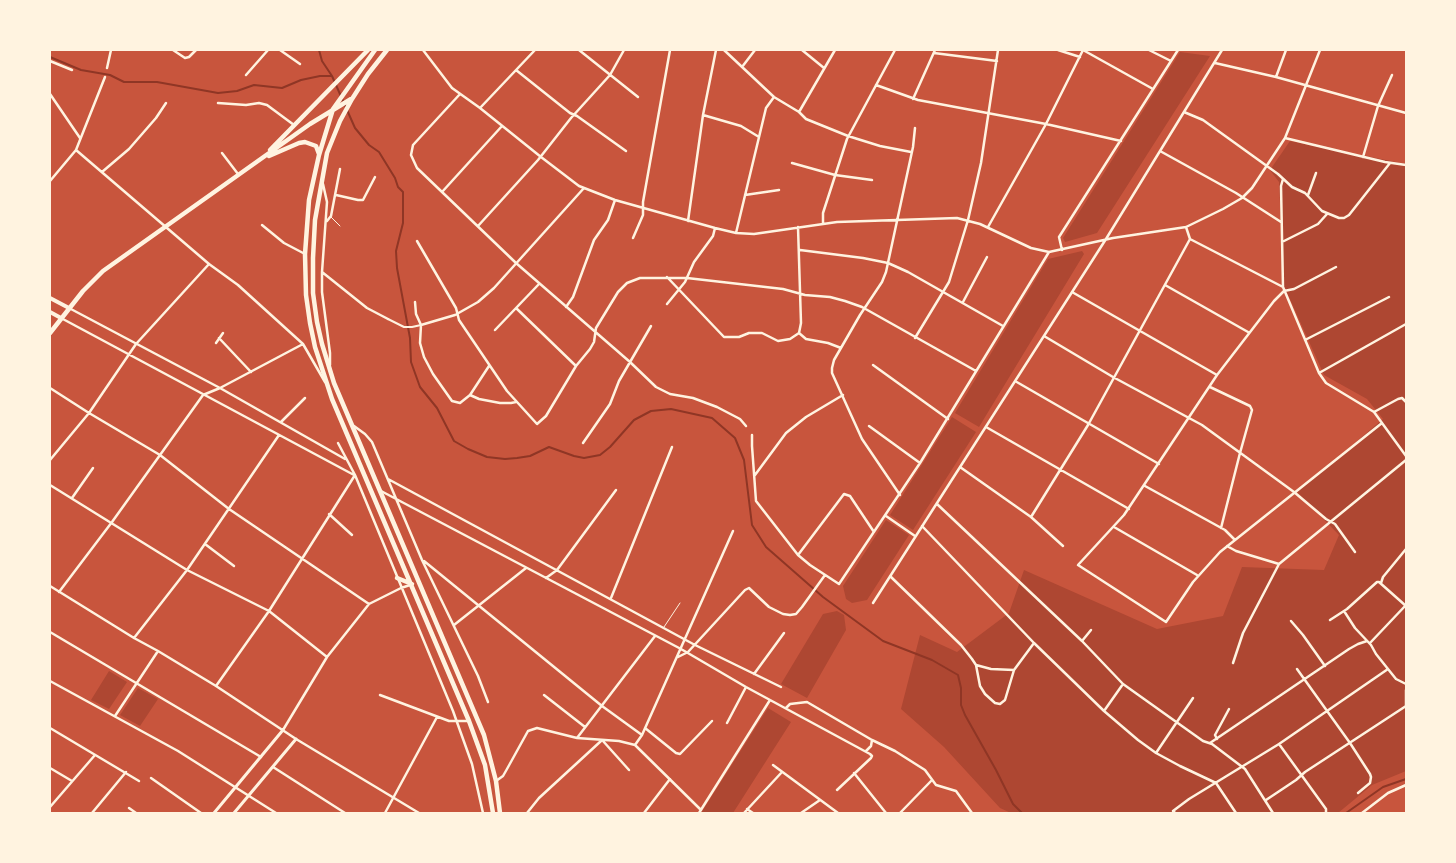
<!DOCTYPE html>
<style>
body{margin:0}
#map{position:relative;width:1456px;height:863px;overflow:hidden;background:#c8553d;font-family:Helvetica,sans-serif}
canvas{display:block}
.frame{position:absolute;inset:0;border:51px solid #fff3e0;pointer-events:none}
</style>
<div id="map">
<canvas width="1456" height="863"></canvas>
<div class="frame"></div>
</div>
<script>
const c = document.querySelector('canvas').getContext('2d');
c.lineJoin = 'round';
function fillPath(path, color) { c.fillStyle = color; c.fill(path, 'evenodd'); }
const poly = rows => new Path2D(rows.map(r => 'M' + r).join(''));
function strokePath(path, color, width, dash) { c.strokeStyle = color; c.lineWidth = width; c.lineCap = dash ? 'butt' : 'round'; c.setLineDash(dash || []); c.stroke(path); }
fillPath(poly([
 [1180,52,1210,56,1097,233,1065,242,1063,238],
 [1290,141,1406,164,1406,771,1372,785,1338,813,1011,813,1000,808,944,747,901,709,920,635,957,652,1009,613,1024,570,1157,629,1223,616,1242,567,1324,570,1339,535,1297,492,1383,419,1367,399,1324,375,1284,286,1279,182,1270,170],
 [1082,251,1084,254,979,427,955,413,1048,259],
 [952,417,976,432,913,530,890,515],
 [886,520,909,535,867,600,852,603,846,599,843,586],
 [837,611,844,615,846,630,807,698,781,684,823,614],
 [109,671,127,682,109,709,91,700],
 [138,688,158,699,140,726,120,715],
 [768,708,791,722,733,813,701,813]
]), '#ae4732');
strokePath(poly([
 [319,50,322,61,332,76,355,128,369,145,379,152,395,178,398,187,403,192,403,223,396,251,397,268,410,338,411,362,420,387,437,408,454,441,468,449,487,457,505,459,517,458,530,456,549,447,574,456,584,458,600,455,610,447,634,420,651,411,671,409,712,418,735,438,744,460,752,525,766,547,823,597,883,641,932,660,958,675,961,688,961,705,965,715,996,770,1013,804,1022,813],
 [50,57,81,70,110,75,124,82,157,82,218,93,237,91,254,85,282,88,301,80,320,76,332,76],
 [1346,813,1383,787,1406,779]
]), '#8f3625', 2);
strokePath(poly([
 [331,217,340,226],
 [664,627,680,603]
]), '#fff3e0', 1);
strokePath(poly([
 [388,319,404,327,412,327,421,325]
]), '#fff3e0', 2);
strokePath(poly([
 [173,50,185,58,189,57,196,50],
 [280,50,300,64],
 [423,50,452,88,480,108,541,157,579,186,615,200,715,228,736,233,754,234,837,222,957,218,980,224,1031,248,1049,252,1113,238,1186,227,1223,209,1242,198,1252,188,1285,138,1320,50],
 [579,50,638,97],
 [724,50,774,97,799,112,806,119,848,136,880,146,911,152],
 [802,50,824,68],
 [1058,50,1080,57],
 [1083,50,1153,89],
 [1149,50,1171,61],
 [934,53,997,61],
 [50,61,72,70],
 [1215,63,1276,77,1406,113],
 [742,67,755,50],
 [107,68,111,50],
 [516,70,570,113,577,116,626,151],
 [246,75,268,50],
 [1276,77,1286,50],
 [876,85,918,100,1046,124,1121,141],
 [50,94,80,138],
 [460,94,413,145,411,155,417,168,516,263,630,362,656,387,670,394,693,398,717,407,740,419,746,426],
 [913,99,935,50],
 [218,103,246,105,259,103,267,105,294,125],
 [480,108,535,50],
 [799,112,835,50],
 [1184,112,1203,120,1278,174,1292,187,1305,193,1322,211,1339,218,1344,218,1349,215,1390,163],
 [703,115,741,126,759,137],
 [1285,138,1385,162,1406,165],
 [76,150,209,264,238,285,303,344,325,382],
 [1160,151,1236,193,1281,222],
 [222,153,238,174],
 [1363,157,1378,106,1392,75],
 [792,163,835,175,872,180],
 [102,172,129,149,156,118,166,103],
 [1283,179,1281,186,1283,287,1319,373,1326,383,1374,412,1406,456],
 [50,181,76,150,105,77],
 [323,184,327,202,322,272,322,292,330,353,330,365],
 [442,192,502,126],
 [336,195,358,200,363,200,375,177],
 [745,195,779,190],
 [1308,195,1316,173],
 [327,221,331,216,340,169],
 [688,221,703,115,716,50],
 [823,224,823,213,847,139,895,50],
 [262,225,284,243,305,254],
 [478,226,538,160,571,118,610,75,624,50],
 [798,227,801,323,799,333],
 [988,227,1046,124,1083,50],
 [736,233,766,108,774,97],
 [633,238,643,215,643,202,670,50],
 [1190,239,1283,287],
 [417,241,456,308,459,320,507,391,537,424,546,416,576,366,590,349,594,342,596,328,618,292,627,283,640,278,687,278,783,289,805,295,830,297,845,301,862,307,976,371],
 [1282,242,1318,224,1327,214],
 [800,250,863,258,888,263,908,272,1003,326],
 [1062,250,1059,237,1178,50],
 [1336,267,1294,289,1284,291,1274,301,1217,375,1124,515,1078,565,1166,622,1193,582,1220,552,1382,423],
 [322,272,367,308,388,319],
 [667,277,724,337,739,337,749,333,762,333,778,341,790,339,799,333],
 [1165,285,1248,332],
 [1072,292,1217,375],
 [415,302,416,314,421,325,420,343,424,357,433,374,452,401,460,403,470,395,489,366],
 [963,302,987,257],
 [667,304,685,282,694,262,713,236,715,228],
 [566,307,573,297,594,240,608,220,615,200],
 [69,308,220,388,345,459],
 [516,308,576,366],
 [61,318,354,475],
 [421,325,455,315,478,302,494,288,584,188],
 [495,330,539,284],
 [799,333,806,339,828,343,841,348],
 [1044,336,1113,377,1202,425,1294,492,1326,519,1335,524,1355,552],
 [219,338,251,372],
 [915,338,949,282,968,220,981,163,998,50],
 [1305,340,1389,297],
 [216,343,223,333],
 [873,365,948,419],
 [1319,373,1406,324],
 [1015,381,1159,464],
 [1210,387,1250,406,1252,410,1240,453,1221,528],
 [50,388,89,413,160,455,229,509,369,604],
 [470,395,479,399,500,403,511,403,516,402],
 [1374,412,1398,399,1402,398,1406,402],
 [281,422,305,398],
 [354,426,365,434,372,442,422,560,478,676,488,702],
 [869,426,920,463],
 [986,427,1129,509],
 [752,435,752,446,756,501,798,555,810,565,839,584,920,463,1049,252],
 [338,443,355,475,453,711,472,764,483,813],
 [583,443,610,404,619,381,651,326],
 [50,460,89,413,136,344,209,264],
 [960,467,1031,517,1063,546],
 [755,475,786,433,806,417,843,395],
 [388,479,695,645,781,687],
 [50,485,187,570,269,611,327,657],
 [1145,486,1225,530,1235,540],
 [381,491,681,649,746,687,870,754,872,756,871,758,837,790],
 [900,495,862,439,832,373,832,368,834,360,860,315,882,282,886,272,913,147,915,128],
 [72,498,93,468],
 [937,504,1082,641,1123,684,1203,741,1212,744,1245,769,1273,813],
 [329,514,352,535],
 [886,516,915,536],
 [1031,517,1088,425,1190,239,1186,227],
 [922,526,1034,643,1104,711,1138,740,1156,753,1180,766,1216,783],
 [1114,527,1197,575],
 [205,544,234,566],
 [1227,546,1236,551,1279,564],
 [798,555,844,494,850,496,874,532],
 [424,561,602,706,642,735],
 [890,576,961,645,972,659,976,665,980,686,985,694,995,703,1000,704,1005,700,1014,670,1034,643],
 [546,578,557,570,616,490],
 [1381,583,1383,577,1406,549],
 [50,586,134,638,158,651,216,686,296,739,419,813],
 [59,592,112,522,203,395,220,388,303,344],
 [611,598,672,447],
 [873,603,1106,239,1222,50],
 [1344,611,1355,628,1371,645,1376,654,1396,679,1406,684],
 [1330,620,1347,609,1377,582,1379,582,1406,606],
 [1291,621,1303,635,1325,666],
 [454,625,526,568],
 [50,632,261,757],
 [134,638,187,570,279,435],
 [1082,641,1091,630],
 [1370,643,1406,605],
 [678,657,688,652,745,590,749,588,769,607,783,614,790,615,796,614,802,607,825,575],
 [1233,663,1243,633,1279,564,1406,460],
 [976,665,991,669,1014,670],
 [1297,669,1350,743,1370,774,1371,777,1370,783,1358,793],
 [754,674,784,633],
 [50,681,178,751,276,813],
 [216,686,269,611,355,475],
 [380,695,449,721,469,721],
 [544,695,585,727],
 [1406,706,1406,690],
 [786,708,790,704,807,702,872,740,895,751,925,770,936,785,956,791,972,813],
 [1104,711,1123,684],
 [115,716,158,651],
 [727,723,746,687],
 [50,728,139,781],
 [645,728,676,753,680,754,712,721],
 [283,730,327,657,369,604,401,588,410,585],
 [577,738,655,636],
 [1217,739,1215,735,1229,709],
 [603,741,629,770],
 [1210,743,1349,649,1358,644,1367,641],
 [1279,744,1326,809,1326,813],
 [635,745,642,735,733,531],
 [866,751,871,746,872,740],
 [1156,753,1193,698],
 [773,765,838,813],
 [273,767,345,813],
 [50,768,72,781],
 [854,773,886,813],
 [151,778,201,813],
 [496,781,503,776,507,769,528,731,537,728,577,738,619,741,635,745,701,810],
 [1216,783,1236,813],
 [1266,800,1296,780,1305,772,1406,706],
 [50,807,95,755],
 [129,808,136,813],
 [747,809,753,813],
 [92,813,126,772],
 [385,813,437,717],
 [527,813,539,798,601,741],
 [644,813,670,779],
 [699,813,770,700],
 [744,813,782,772],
 [801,813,820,800],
 [900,813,932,780],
 [1175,813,1173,811,1189,799,1279,744,1388,669],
 [1362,813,1388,793,1406,785]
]), '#fff3e0', 2.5);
strokePath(poly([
 [214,813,283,730],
 [234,813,296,739]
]), '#fff3e0', 3);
strokePath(poly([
 [50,298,69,308],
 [50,312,61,318]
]), '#fff3e0', 4);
strokePath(poly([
 [375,50,333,109,319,155,309,200,305,254,306,295,310,323,315,347,332,399,469,721,485,765,493,813],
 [387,50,368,74,352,99,340,121,327,153,315,220,313,258,313,293,317,322,322,344,334,383,484,735,496,781,500,813],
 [270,150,368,50],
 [269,156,299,143,305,142,316,146,319,154],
 [50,333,83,291,103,271,310,124,351,99],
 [397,578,412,584]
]), '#fff3e0', 4.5);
</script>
